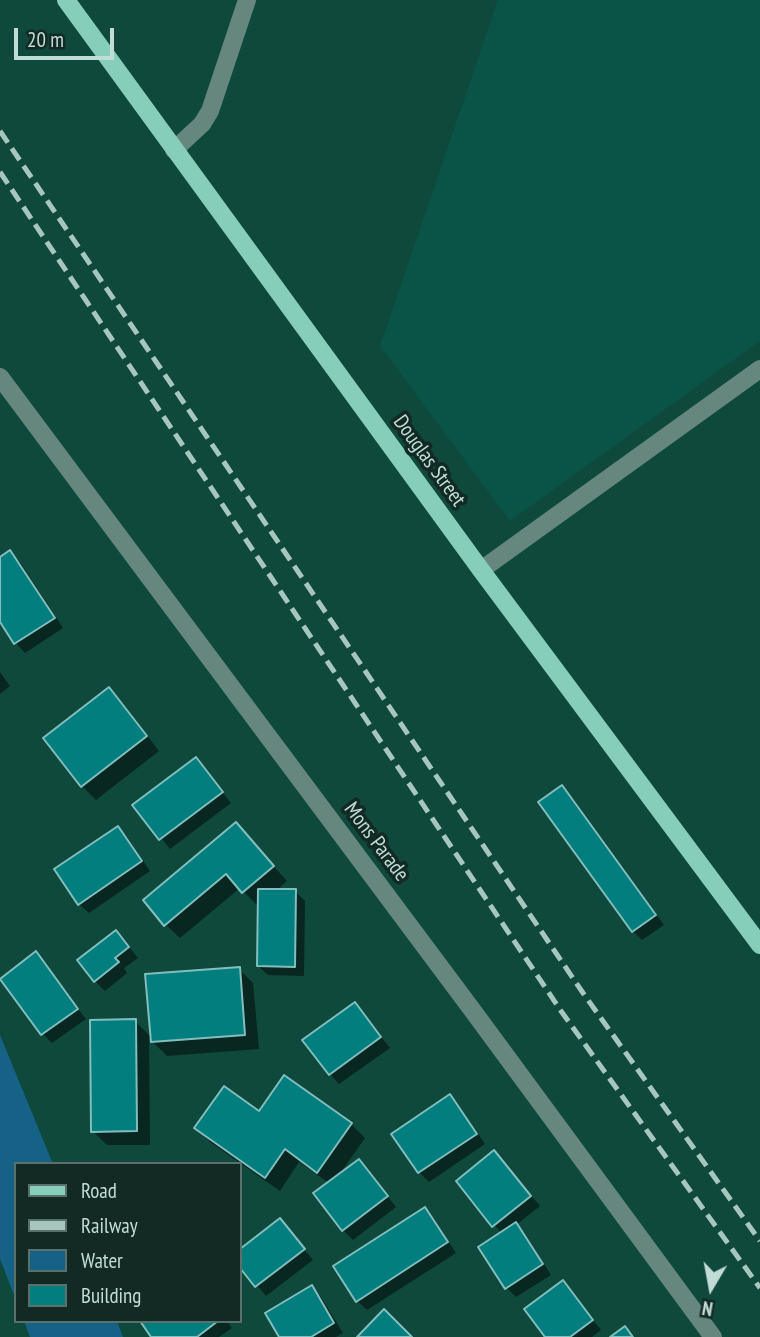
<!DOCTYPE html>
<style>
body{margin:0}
#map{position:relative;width:760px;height:1337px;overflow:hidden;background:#0f493c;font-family:"PT Sans Narrow",sans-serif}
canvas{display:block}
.legend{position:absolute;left:14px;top:1162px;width:228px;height:161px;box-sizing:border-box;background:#132a24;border:2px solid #59716a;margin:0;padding:9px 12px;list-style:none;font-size:21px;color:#c1dcd4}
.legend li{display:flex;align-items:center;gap:14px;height:35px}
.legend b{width:35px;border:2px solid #59716a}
.north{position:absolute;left:676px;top:1253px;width:70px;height:70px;-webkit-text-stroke:5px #132a24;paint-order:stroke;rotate:190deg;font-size:19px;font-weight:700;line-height:28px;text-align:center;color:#c1dcd4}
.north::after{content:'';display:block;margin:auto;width:24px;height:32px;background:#c1dcd4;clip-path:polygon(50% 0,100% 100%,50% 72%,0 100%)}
.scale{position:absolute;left:14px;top:28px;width:100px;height:32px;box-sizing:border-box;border:4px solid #c1dcd4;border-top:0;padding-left:9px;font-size:21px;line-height:24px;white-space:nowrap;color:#c1dcd4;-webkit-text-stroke:5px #132a24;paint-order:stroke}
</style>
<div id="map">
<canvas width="760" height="1337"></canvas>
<ul class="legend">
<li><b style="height:9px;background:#87ceba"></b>Road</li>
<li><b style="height:9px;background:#a7c6bd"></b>Railway</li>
<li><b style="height:19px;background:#156286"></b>Water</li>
<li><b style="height:19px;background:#037e7e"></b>Building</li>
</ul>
<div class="north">N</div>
<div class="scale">20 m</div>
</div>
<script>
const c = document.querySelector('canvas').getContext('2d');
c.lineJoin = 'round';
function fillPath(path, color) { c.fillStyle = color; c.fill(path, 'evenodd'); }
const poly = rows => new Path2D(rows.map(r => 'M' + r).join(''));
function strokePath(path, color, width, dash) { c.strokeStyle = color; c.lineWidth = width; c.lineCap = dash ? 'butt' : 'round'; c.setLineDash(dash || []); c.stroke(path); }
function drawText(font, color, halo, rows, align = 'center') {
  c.font = font + ' "PT Sans Narrow",sans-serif'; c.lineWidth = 7; c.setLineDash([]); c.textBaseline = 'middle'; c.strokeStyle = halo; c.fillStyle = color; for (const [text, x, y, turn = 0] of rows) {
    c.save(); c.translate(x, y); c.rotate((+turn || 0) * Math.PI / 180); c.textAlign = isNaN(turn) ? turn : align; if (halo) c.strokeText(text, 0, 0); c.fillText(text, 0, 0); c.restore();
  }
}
fillPath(poly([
 [498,0,760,0,760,341,510,521,380,346]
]), '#095446');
fillPath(poly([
 [0,1035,53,1164,16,1164,16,1300,0,1259],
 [24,1321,117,1321,123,1337,30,1337]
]), '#156286');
fillPath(poly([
 [10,552,20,562,63,628,25,653,16,643,0,619,0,559],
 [0,672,10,686,0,694],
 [109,690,123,704,159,751,96,800,82,786],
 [196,759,231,803,170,849,135,805],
 [562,787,572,797,664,925,642,940,633,931],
 [236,824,287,881,276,891,295,891,305,901,304,976,268,975,258,966,259,905,258,906,240,888,180,938,166,925],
 [117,828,127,837,150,871,89,913,79,904],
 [125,942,138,958,124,968,127,973,105,991,95,981],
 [35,954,86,1019,52,1043,43,1034],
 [239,969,253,983,259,1049,167,1056,149,1038,150,1145,107,1145,93,1131,135,1021,152,1038],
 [355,1004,390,1048,339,1084,330,1074],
 [450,1096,459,1106,485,1144,429,1182,419,1172],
 [260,1114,351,1124,365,1138,339,1175,359,1161,396,1207,353,1240,343,1230,329,1183,299,1162,280,1191,210,1142,196,1128],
 [494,1152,540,1206,516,1225,525,1234,551,1275,516,1297,507,1288,502,1233,494,1225],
 [425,1210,434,1219,456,1253,367,1310,357,1301],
 [280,1220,313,1260,266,1296,240,1265,240,1251],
 [563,1283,601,1330,592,1337,547,1337],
 [312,1287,321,1297,343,1333,336,1337,282,1337],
 [143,1321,227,1321,232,1328,219,1337,153,1337]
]), '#0007');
const building = poly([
 [10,550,55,618,14,644,0,622,0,557,10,550],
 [109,687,147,736,81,787,43,738,109,687],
 [196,757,223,792,159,840,132,805,196,757],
 [562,785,656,915,632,932,538,802,562,785],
 [236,822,274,866,242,893,226,874,164,926,143,900,236,822],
 [118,826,142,861,78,905,54,869,118,826],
 [258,889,296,889,295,967,257,966,258,889],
 [116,930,129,947,115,958,119,962,94,982,77,960,116,930],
 [36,951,78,1009,41,1035,0,979,36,951],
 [240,967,245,1035,151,1042,145,974,240,967],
 [355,1002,381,1037,329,1075,302,1040,355,1002],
 [136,1019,137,1131,91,1132,90,1020,136,1019],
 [284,1075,352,1123,317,1173,285,1149,265,1178,194,1128,224,1086,259,1111,284,1075],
 [450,1094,477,1134,418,1173,391,1134,450,1094],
 [494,1150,531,1196,492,1227,456,1181,494,1150],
 [359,1159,388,1196,342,1231,313,1193,359,1159],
 [425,1207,448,1242,356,1302,333,1266,425,1207],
 [280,1218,305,1249,255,1287,240,1268,240,1249,280,1218],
 [516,1222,543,1264,505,1289,478,1247,516,1222],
 [563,1280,593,1320,570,1337,545,1337,524,1309,563,1280],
 [312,1285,334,1323,311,1337,279,1337,265,1313,312,1285],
 [384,1309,412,1337,357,1337,384,1309],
 [140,1321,218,1321,197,1337,151,1337,140,1321],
 [625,1326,633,1337,610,1337,625,1326]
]);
fillPath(building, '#037e7e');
strokePath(building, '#81bebd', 2);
strokePath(poly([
 [174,150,202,124,210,111,247,0],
 [0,377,473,1011,713,1337],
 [481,570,760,369]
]), '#65877d', 18);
strokePath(poly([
 [66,0,481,570,760,945]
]), '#87ceba', 18);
strokePath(poly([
 [0,131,583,993,760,1241],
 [0,172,561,1011,760,1288]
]), '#a7c6bd', 5, [14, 7]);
drawText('21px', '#c1dcd4', '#132a24', [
 ["Douglas Street",429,461,54],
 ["Mons Parade",376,842,53]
]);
</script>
